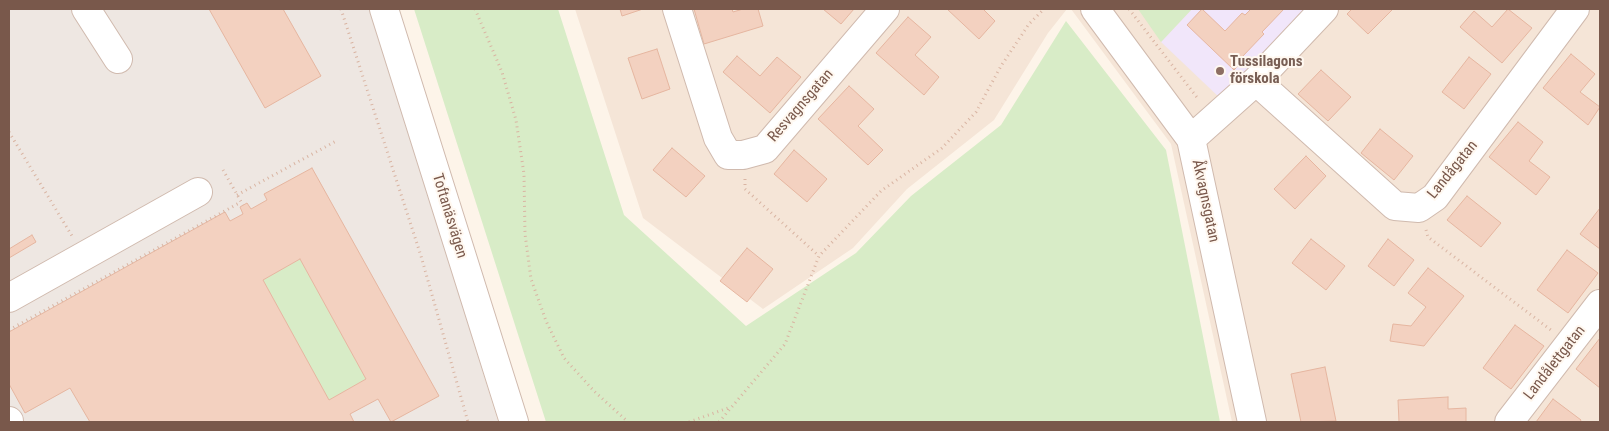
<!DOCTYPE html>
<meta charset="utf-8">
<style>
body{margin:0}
#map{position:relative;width:1609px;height:431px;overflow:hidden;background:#fdf4e9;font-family:"Roboto Condensed",sans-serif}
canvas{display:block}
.frame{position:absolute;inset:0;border:10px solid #79584b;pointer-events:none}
</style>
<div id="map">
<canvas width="1609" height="431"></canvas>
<div class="frame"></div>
</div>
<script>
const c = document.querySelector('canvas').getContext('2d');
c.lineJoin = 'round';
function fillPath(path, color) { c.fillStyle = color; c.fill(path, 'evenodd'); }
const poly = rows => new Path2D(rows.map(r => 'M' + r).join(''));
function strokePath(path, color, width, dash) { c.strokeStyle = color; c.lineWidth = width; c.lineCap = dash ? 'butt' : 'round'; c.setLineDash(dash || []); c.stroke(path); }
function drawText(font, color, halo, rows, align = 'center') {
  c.font = font + ' "Roboto Condensed",sans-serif'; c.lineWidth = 4; c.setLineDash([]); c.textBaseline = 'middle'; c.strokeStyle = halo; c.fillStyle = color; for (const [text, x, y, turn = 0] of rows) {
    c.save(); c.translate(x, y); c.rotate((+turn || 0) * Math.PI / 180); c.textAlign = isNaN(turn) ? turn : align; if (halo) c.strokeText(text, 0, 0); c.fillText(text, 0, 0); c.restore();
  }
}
fillPath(poly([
 [575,9,1067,9,1048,33,994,120,907,189,853,248,763,309,643,218],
 [1071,9,1600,9,1600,422,1232,422,1171,144]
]), '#f5e5d7');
fillPath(poly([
 [9,9,372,9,498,422,9,422]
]), '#eee7e2');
fillPath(poly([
 [1192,9,1308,9,1222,100,1161,42]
]), '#f1e6fa');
fillPath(poly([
 [414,9,558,9,624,215,746,326,856,253,911,196,1001,125,1066,21,1166,150,1220,422,546,422],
 [1138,9,1192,9,1161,42],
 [300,259,366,379,329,400,263,280]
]), '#d8ecc7');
const building = poly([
 [209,9,283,9,321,76,265,108,209,9],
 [620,9,643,9,622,16,620,9],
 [694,9,732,9,733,12,743,9,758,9,763,26,704,44,694,9],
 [823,9,854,9,841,24,823,9],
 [947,9,983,9,995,21,979,39,947,9],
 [1202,9,1225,31,1242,13,1245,15,1251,9,1284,9,1262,32,1264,34,1242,57,1244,59,1234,70,1187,25,1202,9],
 [1352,9,1393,9,1368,34,1347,14,1352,9],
 [1508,9,1532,28,1502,63,1460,27,1474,11,1492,27,1508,9],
 [908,17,931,37,915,55,939,77,924,95,876,53,908,17],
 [657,49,670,89,642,99,628,58,657,49],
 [1571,54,1595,74,1580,92,1600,107,1588,125,1543,88,1571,54],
 [737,56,760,76,777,57,801,77,770,113,723,72,737,56],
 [1469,57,1491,74,1464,109,1442,92,1469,57],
 [1321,70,1351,97,1328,121,1298,94,1321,70],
 [849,86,874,109,858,126,883,150,868,165,818,119,849,86],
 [1518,122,1543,142,1529,161,1550,177,1536,195,1489,157,1518,122],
 [1380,129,1413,156,1394,180,1361,153,1380,129],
 [672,148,705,176,686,197,653,170,672,148],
 [794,150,827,179,807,202,774,174,794,150],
 [1306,156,1326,176,1295,209,1274,189,1306,156],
 [312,168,439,396,391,422,378,399,350,414,354,422,90,422,70,388,25,413,9,384,9,332,223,213,225,212,230,221,243,214,240,207,247,203,251,209,267,200,264,194,312,168],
 [300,259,366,379,329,400,263,280,300,259],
 [1467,196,1501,223,1481,247,1447,220,1467,196],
 [1600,208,1600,249,1580,234,1600,208],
 [32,235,36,242,9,258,9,249,32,235],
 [1311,239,1345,266,1326,290,1292,263,1311,239],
 [1388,239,1414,260,1394,286,1368,266,1388,239],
 [747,248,773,269,747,302,720,281,747,248],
 [1567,250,1598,273,1568,313,1537,290,1567,250],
 [1428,268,1464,296,1424,346,1390,341,1393,324,1411,326,1426,307,1408,293,1428,268],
 [1515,325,1544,346,1511,389,1483,368,1515,325],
 [1600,338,1600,388,1576,369,1600,338],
 [1325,367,1336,421,1301,422,1291,374,1325,367],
 [1448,397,1448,409,1466,408,1466,422,1399,422,1398,400,1448,397],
 [1553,399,1581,420,1580,422,1536,422,1553,399]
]);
fillPath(building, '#f3d1c0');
strokePath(building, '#e6b6a0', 1);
const minor = poly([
 [86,9,118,59],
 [384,9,514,422],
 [677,9,718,138,728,155,743,155,765,149,885,9],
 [1095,9,1191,139,1252,422],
 [1256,81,1395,206,1419,208,1435,197,1575,9],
 [1191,139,1256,81,1324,9],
 [9,298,198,192],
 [9,421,9,422],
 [1509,422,1600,304]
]);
strokePath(minor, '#d0baae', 30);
strokePath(poly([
 [341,9,421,256,468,422],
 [475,9,502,72,516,120,524,174,525,234,531,279,546,321,564,358,594,391,628,422],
 [1129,9,1199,100],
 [9,132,72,236],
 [223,170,243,205],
 [745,179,745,189,819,256],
 [237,195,338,140],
 [1426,230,1428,237,1551,330],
 [9,330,241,202],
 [689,422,728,408],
 [719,422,785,344,819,256,881,191,942,148,976,112,1001,66,1029,24,1044,9]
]), '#d9b4a2', 3, [1, 4]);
strokePath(minor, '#fff', 28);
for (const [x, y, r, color] of [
 [1220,71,5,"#8d6e63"]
]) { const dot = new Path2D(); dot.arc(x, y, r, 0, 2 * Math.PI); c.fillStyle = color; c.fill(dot); strokePath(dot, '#fff8f0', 2); }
drawText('bold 15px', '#785e54', '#fff8f0', [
 ["Tussilagons",1230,62],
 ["förskola",1230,79]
], 'left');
drawText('15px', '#79584b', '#fff8f0', [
 ["Resvagnsgatan",801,106,-49],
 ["Landågatan",1453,170,-51],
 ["Åkvagnsgatan",1205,201,78],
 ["Toftanäsvägen",449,216,73],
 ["Landålettgatan",1555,363,-52]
]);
</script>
